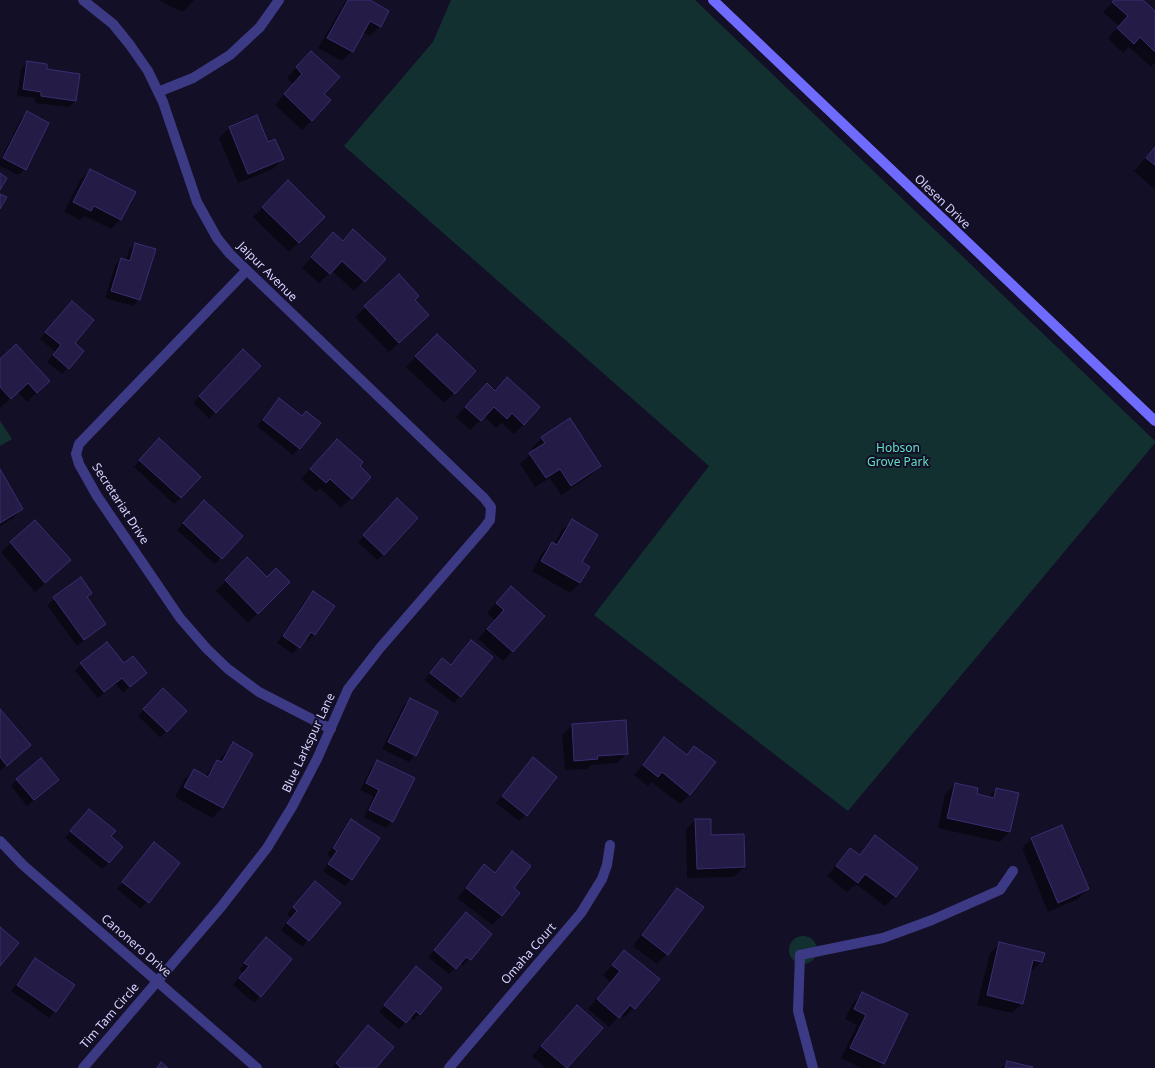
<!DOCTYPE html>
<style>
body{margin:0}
canvas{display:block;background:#130f26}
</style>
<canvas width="1155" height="1068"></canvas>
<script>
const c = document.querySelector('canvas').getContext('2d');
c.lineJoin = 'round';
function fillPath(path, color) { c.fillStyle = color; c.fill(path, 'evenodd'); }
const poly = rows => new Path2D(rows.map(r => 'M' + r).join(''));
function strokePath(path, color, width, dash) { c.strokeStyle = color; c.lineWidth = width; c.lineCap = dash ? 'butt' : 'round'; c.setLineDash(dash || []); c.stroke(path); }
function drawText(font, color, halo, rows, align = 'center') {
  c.font = font + ' "Noto Sans",sans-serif'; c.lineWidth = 4; c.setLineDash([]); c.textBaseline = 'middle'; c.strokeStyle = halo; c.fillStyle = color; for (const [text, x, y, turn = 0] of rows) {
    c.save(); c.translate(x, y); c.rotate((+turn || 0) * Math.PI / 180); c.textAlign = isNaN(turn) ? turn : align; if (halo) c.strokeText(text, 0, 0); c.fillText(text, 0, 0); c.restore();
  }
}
fillPath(poly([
 [451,0,695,0,1155,441,1155,443,848,811,594,615,709,466,344,146,433,42],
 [0,421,12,439,0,446],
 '789 950a14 14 0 1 1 28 0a14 14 0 1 1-28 0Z'
]), '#12302f');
fillPath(poly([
 [158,0,194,0,183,12],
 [346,0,368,0,380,26,370,36,362,32,352,51,342,61,318,48],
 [1115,0,1142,0,1155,12,1155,62,1151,67,1129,47,1123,53,1108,38,1119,26,1103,12],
 [28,62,46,70,75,101,69,107,35,103,35,98,17,96,21,69],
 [301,62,322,94,312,120,302,130,275,105,293,84,287,78],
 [27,113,25,169,18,175,0,166,0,160,21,119],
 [257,116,268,143,282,159,273,169,238,183,219,138,229,128],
 [1155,147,1155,188,1154,189,1134,171],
 [90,170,121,219,111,229,85,216,80,220,64,212,80,180],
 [288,181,324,217,289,252,253,217],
 [353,230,384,259,354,291,332,271,319,283,302,268,323,243,342,242],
 [135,244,139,299,133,306,105,298,115,266,121,259,126,261,129,250],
 [399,275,413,300,418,325,389,352,355,317],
 [66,309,73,343,68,368,62,374,47,362,55,352,40,339],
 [427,345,475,371,444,403,406,367],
 [243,350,260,366,209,419,193,403],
 [0,360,49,381,27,402,18,392,0,408],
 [507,378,524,424,514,434,502,423,496,428,484,416,470,430,456,417,477,394,494,391],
 [279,400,301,417,320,423,293,455,257,426],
 [542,438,600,466,590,476,561,495,550,478,535,487,520,464,534,451,532,448],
 [152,446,181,498,174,504,134,467],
 [327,450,358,466,351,498,341,508,320,488,316,492,301,479],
 [0,471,22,509,12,519,0,526],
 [391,506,384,554,377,560,358,542],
 [198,508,241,536,215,564,177,530],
 [572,521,581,563,589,567,580,583,570,593,532,571,542,553,552,543,554,544,562,530],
 [11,543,60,570,35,592,1,552],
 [247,559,267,578,289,582,248,623,216,591],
 [81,578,86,597,105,623,77,646,47,605],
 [313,593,333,607,314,635,308,641,305,639,293,654,277,643,306,599],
 [501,597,544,616,503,661,478,639,495,620,487,613],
 [471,641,492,657,454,703,424,680,442,659,450,666],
 [81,664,124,664,139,679,123,693,115,684,98,698,75,671],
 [163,690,186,711,160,738,138,716],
 [410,699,415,755,409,762,382,749,404,705],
 [0,710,23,751,0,771],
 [572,725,627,753,617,763,591,765,587,769,565,770,562,735],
 [665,739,686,755,695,747,690,794,680,804,651,782,648,786,634,775],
 [233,744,252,754,222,808,212,818,175,797,184,780,194,770,205,776],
 [533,758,526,815,519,821,496,803],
 [377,761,392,821,386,828,364,817,373,796,360,790,371,768],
 [17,779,51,786,27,806,11,786],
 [955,784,975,795,988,798,996,789,1009,832,1000,842,938,828,945,794],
 [89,810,110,837,109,863,102,869,65,838],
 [695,820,744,867,734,877,687,878,686,830],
 [352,821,352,879,345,886,323,871,331,858,327,855,345,827],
 [876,837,895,896,885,906,856,884,847,892,827,876,850,849,859,856],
 [1031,839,1088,889,1078,899,1048,912,1022,848],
 [154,844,178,863,141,909,117,889],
 [512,853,512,888,502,915,492,925,457,898,484,865,494,873],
 [315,883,339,904,302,947,281,930,291,918,287,914],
 [677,889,702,908,667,954,657,964,633,946,668,899],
 [460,920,491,934,463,966,460,963,449,974,428,957],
 [1000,943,1043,953,1041,962,1031,972,1029,971,1022,1003,1012,1013,977,1005,990,953],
 [260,945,291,959,254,1003,233,985,243,973,239,970],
 [625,951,659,979,624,1018,620,1015,609,1027,588,1009,610,982,603,975],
 [35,959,55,1011,49,1018,11,991],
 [410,974,420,1014,413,1020,410,1017,399,1029,379,1012],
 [863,994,907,1014,883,1064,879,1068,861,1068,841,1058,857,1025,845,1019,853,1003],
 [577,1007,601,1028,566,1068,546,1068,532,1056],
 [368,1026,375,1068,332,1068,361,1033],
 [1008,1062,1031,1068,1001,1068]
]), '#0007');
const building = poly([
 [348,0,370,0,389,11,381,27,370,21,353,52,327,38,348,0],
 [1114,0,1143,0,1155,11,1155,52,1140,37,1134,44,1117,28,1128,16,1112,2,1114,0],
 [311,51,340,77,324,94,331,100,312,121,284,94,302,74,296,67,311,51],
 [27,61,47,64,47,69,80,74,76,101,41,96,41,92,23,89,27,61],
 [27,111,49,123,26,170,3,158,27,111],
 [257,115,268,142,275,139,284,159,248,174,229,127,257,115],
 [1155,147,1155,165,1146,158,1155,147],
 [90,169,136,192,121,220,94,206,91,211,73,202,90,169],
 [0,173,7,178,0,190,0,173],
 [288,180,325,217,299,243,262,207,288,180],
 [0,194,7,197,0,209,0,194],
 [353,229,386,259,365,282,342,261,330,274,311,257,333,232,343,241,353,229],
 [135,243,156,249,140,300,111,291,121,258,130,261,135,243],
 [399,274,419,296,415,300,429,315,399,343,364,306,399,274],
 [72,301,94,320,75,343,84,351,69,369,53,355,61,345,45,332,72,301],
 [437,334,476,371,455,394,415,356,437,334],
 [16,344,50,381,37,393,28,383,11,399,0,387,0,359,16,344],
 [243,349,261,366,216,413,199,396,243,349],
 [507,377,540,407,524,425,512,413,507,419,494,407,481,421,465,407,487,383,495,391,507,377],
 [279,398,302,416,306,411,321,423,300,449,263,420,279,398],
 [570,418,601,466,571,486,560,469,546,478,529,453,545,443,541,437,570,418],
 [159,438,201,477,181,498,139,460,159,438],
 [337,439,363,462,360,466,371,477,352,499,330,479,326,483,310,469,337,439],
 [0,469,23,509,0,523,0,469],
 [397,498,418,518,384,555,363,535,397,498],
 [204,500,243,536,222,559,183,523,204,500],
 [572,519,598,535,582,562,590,567,580,583,541,561,552,542,557,545,572,519],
 [35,520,71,560,45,583,10,542,35,520],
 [247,557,267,577,276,568,290,582,258,614,225,580,247,557],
 [81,577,92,593,87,597,106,624,84,640,53,597,81,577],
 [511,586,545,616,513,652,487,629,504,610,496,603,511,586],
 [313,591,335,606,315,635,311,632,300,648,283,636,313,591],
 [471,640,493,657,461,697,430,673,442,658,451,665,471,640],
 [107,642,124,663,133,656,147,673,130,687,122,678,104,692,80,663,107,642],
 [163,688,187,711,167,732,143,709,163,688],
 [410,698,438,712,416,756,388,742,410,698],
 [0,709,31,745,7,766,0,757,0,709],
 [626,720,628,754,597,756,598,759,574,761,572,724,626,720],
 [664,737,687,755,694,746,716,762,690,795,662,772,658,777,643,765,664,737],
 [233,742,253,754,223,808,184,787,194,769,208,777,217,760,222,762,233,742],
 [533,757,557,777,527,816,502,796,533,757],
 [41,758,59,780,34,800,16,779,41,758],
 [377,760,415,778,393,822,369,810,379,790,366,783,377,760],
 [955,783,978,788,977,794,994,798,996,788,1019,793,1010,832,947,818,955,783],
 [89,809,116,831,111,836,123,847,109,863,70,831,89,809],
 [351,819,380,838,352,880,328,864,337,851,333,848,351,819],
 [695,819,711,819,711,835,744,834,745,867,697,869,695,819],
 [1062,825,1089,889,1058,903,1031,838,1062,825],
 [875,835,918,868,896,897,865,874,858,883,836,866,850,848,860,855,875,835],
 [154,842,180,863,149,903,122,882,154,842],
 [512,851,531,866,514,888,520,893,502,916,466,888,484,864,495,873,512,851],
 [315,881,341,903,309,941,287,923,297,911,293,907,315,881],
 [677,888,704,907,668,955,642,935,677,888],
 [466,912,492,934,471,960,466,957,456,969,434,950,466,912],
 [0,927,19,943,0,966,0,927],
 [266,937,292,959,261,997,239,978,249,966,244,963,266,937],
 [999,942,1045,953,1042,962,1033,960,1023,1004,987,995,999,942],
 [624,950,660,979,635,1009,630,1005,619,1018,597,999,620,971,612,965,624,950],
 [35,958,75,985,56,1012,17,985,35,958],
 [416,966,442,988,420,1015,416,1011,406,1023,384,1005,416,966],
 [862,992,908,1014,884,1064,850,1048,866,1015,854,1009,862,992],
 [577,1005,603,1028,567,1068,541,1046,577,1005],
 [368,1025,394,1047,376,1068,341,1068,336,1063,368,1025],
 [1007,1061,1033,1067,1032,1068,1005,1068,1007,1061],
 [161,1062,168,1068,157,1068,161,1062]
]);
fillPath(building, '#241b47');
strokePath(building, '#3b2d73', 1);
strokePath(poly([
 [800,955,883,938,932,920,1000,890,1013,871]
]), '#3d3a85', 10);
strokePath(poly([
 [158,92,193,78,230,55,260,27,279,0],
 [246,271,79,444,76,454,79,464,97,496,180,618,207,649,228,669,259,692,331,729],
 [0,841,23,865,257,1068],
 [800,955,798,1011,813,1068],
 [83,1068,221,907,267,848,292,807,317,759,348,689,380,648,484,528,490,520,491,507,484,498,230,254,217,238,197,202,163,102,148,71,130,45,113,24,83,0],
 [449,1068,581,913,602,879,607,865,610,845]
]), '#3d3a85', 10);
strokePath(poly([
 [713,0,1155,421]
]), '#6f6bff', 10);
drawText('12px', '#d9d4ff', '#130f26', [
 ["Olesen Drive",942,202,44],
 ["Jaipur Avenue",267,272,45],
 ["Secretariat Drive",120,504,57],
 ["Blue Larkspur Lane",309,743,-65],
 ["Canonero Drive",136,946,41],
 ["Omaha Court",529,954,-49],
 ["Tim Tam Circle",110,1016,-49]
]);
drawText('12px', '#5fe0c0', '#130f26', [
 ["Hobson",898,449],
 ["Grove Park",898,463]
]);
</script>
